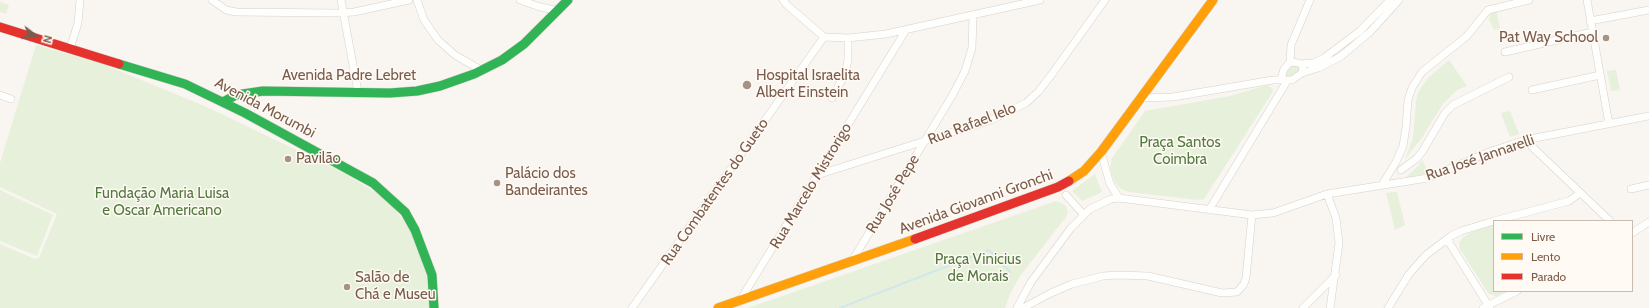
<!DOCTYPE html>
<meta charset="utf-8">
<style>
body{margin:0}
#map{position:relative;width:1649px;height:308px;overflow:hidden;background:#f9f5f0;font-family:Cabin,sans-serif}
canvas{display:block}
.legend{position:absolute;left:1493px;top:220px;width:140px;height:72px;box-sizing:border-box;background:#fffaf3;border:1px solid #cabbb1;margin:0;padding:5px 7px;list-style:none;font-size:12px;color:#7a5c4d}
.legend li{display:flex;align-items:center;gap:8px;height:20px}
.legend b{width:20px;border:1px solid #cabbb1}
.north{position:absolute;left:16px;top:16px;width:40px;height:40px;-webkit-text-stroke:3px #fffaf3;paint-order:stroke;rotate:106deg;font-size:11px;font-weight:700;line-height:16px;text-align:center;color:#7a5c4d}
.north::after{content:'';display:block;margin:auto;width:14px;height:18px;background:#7a5c4d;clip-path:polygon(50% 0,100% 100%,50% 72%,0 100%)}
</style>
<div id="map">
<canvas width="1649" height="308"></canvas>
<ul class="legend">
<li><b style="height:5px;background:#30b455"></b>Livre</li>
<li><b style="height:5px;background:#ff9f0a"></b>Lento</li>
<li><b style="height:5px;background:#e5322d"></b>Parado</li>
</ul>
<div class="north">N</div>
</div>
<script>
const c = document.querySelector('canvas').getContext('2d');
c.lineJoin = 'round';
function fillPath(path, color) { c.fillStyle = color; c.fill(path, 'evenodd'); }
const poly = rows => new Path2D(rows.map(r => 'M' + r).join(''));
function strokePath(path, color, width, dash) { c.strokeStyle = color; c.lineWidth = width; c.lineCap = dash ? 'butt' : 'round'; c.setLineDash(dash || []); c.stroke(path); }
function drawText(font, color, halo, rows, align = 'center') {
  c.font = font + ' Cabin,sans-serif'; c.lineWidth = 3; c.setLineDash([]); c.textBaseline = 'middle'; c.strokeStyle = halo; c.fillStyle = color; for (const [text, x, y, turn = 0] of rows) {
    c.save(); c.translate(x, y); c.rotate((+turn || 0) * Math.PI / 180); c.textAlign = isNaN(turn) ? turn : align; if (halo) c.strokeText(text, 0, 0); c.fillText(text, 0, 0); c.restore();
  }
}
fillPath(poly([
 [0,2,9,5,6,14,0,12],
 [1496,9,1500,28,1494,30,1489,20,1491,11],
 [36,45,100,63,207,107,346,174,387,200,405,222,424,257,433,289,432,308,0,308,0,244,35,259,39,258,57,214,0,187,0,163],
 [1449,60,1467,86,1457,90,1443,104,1421,139,1405,159,1413,138,1416,102,1418,92,1428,78],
 [1293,64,1299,67,1300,70,1295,76,1286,77,1286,69],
 [1616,70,1620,90,1611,91,1607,71],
 [1267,85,1273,89,1272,93,1204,199,1198,200,1129,192,1121,189,1115,183,1110,169,1112,158,1145,111,1230,96],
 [1510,111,1519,134,1510,137,1501,113],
 [1422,160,1429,173,1405,178,1418,166],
 [1095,174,1102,192,1082,201,1072,191],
 [0,190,53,215,37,256,0,241],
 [1397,192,1405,225,1395,230,1386,193],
 [1056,201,1065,205,1068,211,1066,217,1020,276,1010,294,1005,308,748,308],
 [1494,225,1494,291,1507,291,1496,296,1488,293,1460,249,1459,243,1463,237,1472,232]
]), '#e7f0db');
strokePath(poly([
 [840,308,989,250,1010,272]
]), '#d0e8ea', 2);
const street = poly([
 [212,0,226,10,236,12,337,13,354,12,409,0],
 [341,0,358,92],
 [417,0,424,20,438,40,455,55,481,70],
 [520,0,537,6,558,11],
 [783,0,787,5,824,37,848,38,886,34,1040,0],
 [1587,0,1609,124],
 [1590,21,1649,10],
 [70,49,78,23,80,0],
 [1505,52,1592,32],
 [1301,64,1314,63,1324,58,1360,31,1390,0],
 [1302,73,1318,68,1340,57,1370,32,1399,0],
 [1281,79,1284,69,1290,62,1291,45,1310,0],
 [1532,90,1600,75],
 [0,95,11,99],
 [832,98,845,74,848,60,848,38],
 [1142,98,1173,97,1273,80,1292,80,1302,73,1303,66,1299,63,1290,62],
 [1525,140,1610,221],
 [1101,152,1110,184,1119,198],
 [1401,170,1416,159,1422,152,1445,113,1453,105,1509,77],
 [817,175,991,120,1026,103,1039,91,1052,74,1105,0],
 [1382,185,1396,162,1403,146,1406,127,1408,100,1412,88,1422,72,1467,36,1488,10,1529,0],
 [1631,189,1649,185],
 [1327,194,1336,218,1339,243,1330,308],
 [1066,195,1084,215],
 [1209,210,1287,81],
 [1494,221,1569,201,1580,193],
 [1632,233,1649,222],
 [1447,239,1490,308],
 [852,261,952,96,965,71,972,48,973,16],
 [741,299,906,30],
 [632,308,824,37],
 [1017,308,1031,282,1071,228,1090,209,1111,199,1119,198,1252,215,1273,213,1327,194,1428,178,1489,152,1525,140,1649,116],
 [1023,308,1051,293,1072,284,1103,276,1119,275,1148,276,1222,293,1237,292,1244,284,1246,278,1252,215],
 [1303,308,1336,275],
 [1388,308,1409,274,1426,255,1451,236,1461,231,1494,221],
 [1483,308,1517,291]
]);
const fast = poly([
 [119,64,185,84,245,113,373,183,405,212,415,230,432,275,434,308],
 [223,102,236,95,263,91,390,93,417,91,440,86,474,74,502,60,524,44,568,0]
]);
const slow = poly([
 [1069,181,1084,171,1101,152,1213,0],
 [718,308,915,239]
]);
const jam = poly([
 [0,27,119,64],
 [915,239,1058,187,1069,181]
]);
strokePath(street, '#d7d1cb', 8);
strokePath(fast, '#d9d2cb', 10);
strokePath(slow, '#d9d2cb', 10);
strokePath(jam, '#d9d2cb', 10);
strokePath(street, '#fefefd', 7);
strokePath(fast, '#30b455', 9);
strokePath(slow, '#ff9f0a', 9);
strokePath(jam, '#e5322d', 9);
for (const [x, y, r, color] of [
 [1606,38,4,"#a69286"],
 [747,85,5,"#a69286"],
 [288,159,4,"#a69286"],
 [497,183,4,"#a69286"],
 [347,287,4,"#a69286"]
]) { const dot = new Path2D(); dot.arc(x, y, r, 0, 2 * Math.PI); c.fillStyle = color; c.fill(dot); strokePath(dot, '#fffaf3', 1.5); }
drawText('15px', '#7a5c4d', '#fffaf3', [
 ["Pat Way School",1598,38,"right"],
 ["Hospital Israelita",756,76],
 ["Albert Einstein",756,93],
 ["Pavilão",296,159],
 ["Palácio dos",505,174],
 ["Bandeirantes",505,191],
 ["Salão de",355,278],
 ["Chá e Museu",355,295]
], 'left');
drawText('15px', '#7a5c4d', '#fffaf3', [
 ["Avenida Padre Lebret",349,76],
 ["Avenida Morumbi",265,108,28],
 ["Rua Rafael Ielo",972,124,-21],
 ["Rua José Jannarelli",1480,158,-19],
 ["Rua Marcelo Mistrorigo",811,186,-59],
 ["Rua Combatentes do Gueto",715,192,-55],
 ["Rua José Pepe",893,194,-59],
 ["Avenida Giovanni Gronchi",976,202,-20]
]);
drawText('15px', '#537a41', '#fffaf3', [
 ["Praça Santos",1180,143],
 ["Coimbra",1180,160],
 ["Fundação Maria Luisa",162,194],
 ["e Oscar Americano",162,211],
 ["Praça Vinicius",978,260],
 ["de Morais",978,277]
]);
</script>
